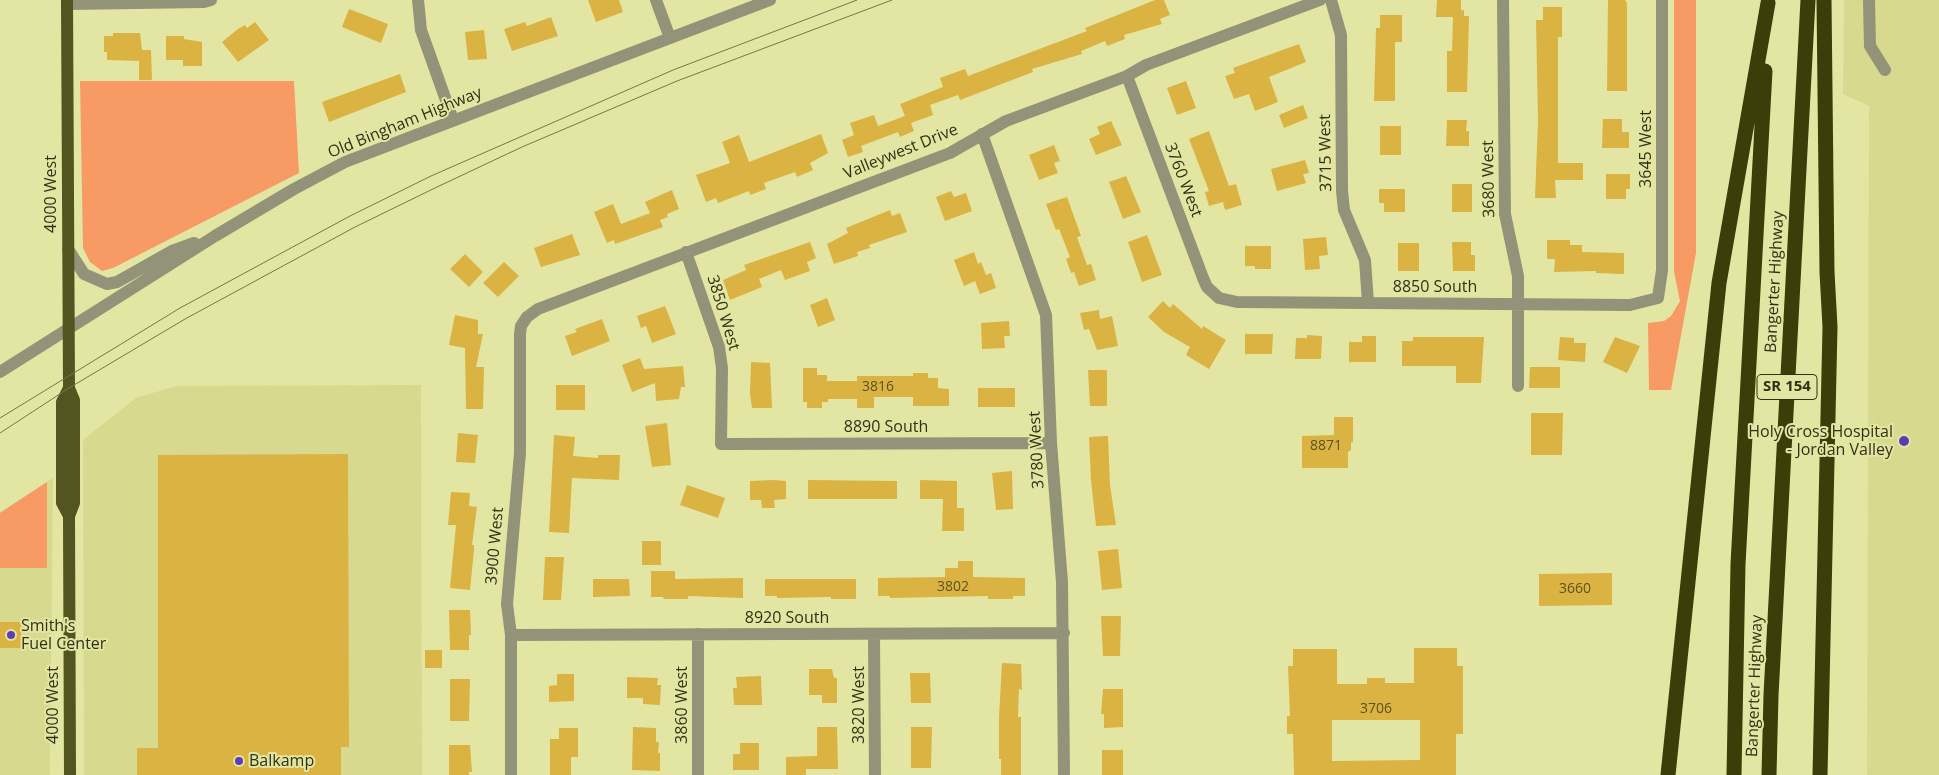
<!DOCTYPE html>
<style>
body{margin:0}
canvas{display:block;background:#e3e6a2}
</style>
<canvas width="1939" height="775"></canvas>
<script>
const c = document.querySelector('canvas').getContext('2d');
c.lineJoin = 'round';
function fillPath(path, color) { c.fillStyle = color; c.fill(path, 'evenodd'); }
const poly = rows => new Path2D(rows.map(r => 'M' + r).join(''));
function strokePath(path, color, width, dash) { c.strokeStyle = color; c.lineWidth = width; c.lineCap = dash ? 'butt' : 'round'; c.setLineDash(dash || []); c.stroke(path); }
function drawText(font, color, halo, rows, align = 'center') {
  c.font = font + ' "Open Sans",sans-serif'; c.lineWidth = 4; c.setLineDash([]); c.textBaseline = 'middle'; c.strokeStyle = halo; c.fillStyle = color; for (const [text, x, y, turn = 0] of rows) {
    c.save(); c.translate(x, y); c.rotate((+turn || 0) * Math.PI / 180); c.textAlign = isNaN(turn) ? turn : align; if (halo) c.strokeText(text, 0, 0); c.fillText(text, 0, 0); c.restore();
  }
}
fillPath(poly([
 [1844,0,1939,0,1939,775,1867,775,1869,106,1843,94],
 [421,385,422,775,84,775,83,440,136,398,176,386],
 [53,478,50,775,0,775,0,512]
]), '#d7d98e');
fillPath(poly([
 [1674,0,1696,0,1696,253,1671,390,1649,390,1648,323,1664,321,1671,316,1680,301,1674,272],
 [80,81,294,81,299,173,113,268,102,271,90,262,83,248],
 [47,482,47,568,0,568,0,513]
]), '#f89a64');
fillPath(poly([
 [588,0,619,0,623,12,596,22],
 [1155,0,1164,0,1170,15,1160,19,1162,24,1124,35,1125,39,1107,46,1105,41,1081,51,1082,54,1032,69,1033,72,960,100,958,95,930,105,933,115,911,123,914,131,900,137,898,132,861,146,863,152,848,157,842,140,854,135,850,123,874,115,878,126,905,116,900,104,943,87,940,78,965,69,968,76,1087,31,1085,28],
 [1437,0,1461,0,1461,10,1464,10,1464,16,1469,16,1467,92,1447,92,1447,51,1452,51,1453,17,1436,17],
 [1608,0,1625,0,1627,3,1627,91,1607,91],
 [1543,7,1562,7,1562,37,1558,37,1558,163,1583,163,1583,180,1555,180,1556,198,1535,198,1538,120,1536,20,1543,20],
 [349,9,388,24,381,43,342,27],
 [1380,15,1402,15,1402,42,1395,42,1395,101,1374,101,1376,28,1380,28],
 [551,17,558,36,512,51,504,29,525,22,527,26],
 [255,22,269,40,238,62,222,42,238,29,245,25,247,28],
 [484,30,487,59,468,60,465,32],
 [113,33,140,33,142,50,151,50,152,80,139,80,139,61,107,60,107,52,104,52,104,36,113,36],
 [166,36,184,36,184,39,202,42,202,66,183,66,183,60,166,60],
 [1299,44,1306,62,1269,77,1278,102,1255,111,1249,94,1234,99,1225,76,1235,73,1233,68],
 [400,74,406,92,329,122,322,102],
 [1186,81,1196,108,1177,115,1167,88],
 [1303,105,1308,118,1284,128,1279,115],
 [1603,119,1622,119,1622,132,1629,132,1629,148,1602,148],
 [1447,120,1467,120,1466,131,1469,131,1469,146,1446,146],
 [1111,121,1122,145,1096,155,1089,139,1100,134,1097,127],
 [1380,126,1401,126,1401,155,1380,155],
 [1209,131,1229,186,1236,184,1242,205,1225,210,1223,202,1209,206,1205,192,1209,191,1189,139],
 [821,134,828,153,810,163,813,170,797,177,795,172,764,183,766,189,750,195,749,191,718,203,716,198,706,202,696,175,730,163,722,142,739,135,749,162],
 [1054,145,1060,161,1054,163,1058,173,1039,180,1029,155],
 [1305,160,1309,173,1303,174,1306,183,1277,191,1271,169],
 [1606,174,1630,174,1630,189,1626,189,1626,199,1606,199],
 [1126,176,1141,212,1123,219,1109,182],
 [1452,184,1472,184,1472,212,1452,212],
 [1379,189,1405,189,1405,212,1384,212,1384,203,1379,203],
 [672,190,679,209,667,214,668,217,660,220,663,227,615,244,614,240,607,243,594,212,613,204,621,224,650,213,645,202],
 [951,191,954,197,966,193,972,211,945,221,936,197],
 [1067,197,1081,236,1077,237,1087,265,1091,264,1096,280,1079,286,1074,272,1071,273,1066,259,1070,257,1059,229,1056,230,1046,204],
 [890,210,892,216,900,213,907,232,869,245,870,248,857,252,858,256,834,264,827,244,848,233,846,228],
 [572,234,580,255,541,267,534,248],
 [1147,235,1162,275,1142,282,1128,242],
 [1326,237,1328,255,1319,256,1320,269,1305,270,1303,239],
 [1547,240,1570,240,1570,245,1582,245,1582,252,1624,253,1624,274,1596,273,1596,271,1554,272,1555,259,1547,259],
 [810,242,816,258,807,262,810,271,785,280,781,270,759,279,762,287,730,300,723,280,746,270,744,265],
 [1452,242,1471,242,1471,255,1475,255,1475,271,1453,271],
 [1398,243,1419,243,1419,271,1398,271],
 [1245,246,1271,246,1271,269,1255,269,1255,266,1245,266],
 [974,252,978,264,981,262,986,275,991,273,996,288,980,294,975,281,964,286,954,260],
 [465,254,483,272,469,287,450,269],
 [504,262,519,276,498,297,483,283],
 [827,298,835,320,818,327,810,305],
 [1163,301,1170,308,1173,304,1202,329,1203,326,1226,340,1209,369,1186,355,1190,347,1164,332,1148,317],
 [665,306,676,334,652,343,646,326,641,328,637,316],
 [1099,310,1100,319,1112,316,1118,346,1097,350,1089,329,1084,330,1080,313],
 [455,315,478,320,478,334,483,334,476,367,484,367,483,409,466,409,465,348,449,345],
 [602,319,610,341,572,356,565,336,577,332,575,329],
 [1009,321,1010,336,1004,336,1005,348,982,349,981,323],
 [1245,334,1273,334,1272,354,1245,354],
 [1307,335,1322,336,1321,359,1295,359,1296,338,1307,338],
 [1362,336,1376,336,1376,362,1349,362,1349,342,1362,342],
 [1413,337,1484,337,1481,383,1456,383,1456,366,1402,366,1402,341,1413,341],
 [1560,337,1574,338,1574,343,1586,343,1585,362,1558,360],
 [1615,337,1640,346,1627,373,1603,362],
 [640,358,644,369,683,366,685,387,681,387,679,399,656,401,655,383,632,392,622,365],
 [751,362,770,363,772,408,752,408,750,394],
 [1530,367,1560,367,1560,388,1529,388],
 [803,368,817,368,817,375,827,375,827,381,857,381,857,376,913,376,913,373,928,373,928,378,938,378,938,388,949,389,949,406,913,406,913,397,874,397,874,408,857,408,857,399,828,399,828,402,822,402,822,408,807,408,807,402,803,402],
 [1088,370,1107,370,1107,406,1090,406],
 [556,385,585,385,585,410,556,410],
 [978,388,1015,388,1015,407,978,407],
 [1531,413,1563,413,1562,455,1531,455],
 [1334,417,1353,417,1353,442,1351,442,1351,450,1348,452,1348,468,1302,468,1302,436,1334,435],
 [667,423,671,465,652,467,645,426],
 [458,433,478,435,475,463,456,462],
 [554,435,575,437,573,456,598,458,598,455,620,455,619,480,572,478,569,533,549,532],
 [1108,436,1110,485,1116,525,1096,526,1091,480,1089,437],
 [348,454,349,747,341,747,341,775,137,775,137,748,158,748,158,455],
 [1012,471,1013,509,996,510,992,473],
 [774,480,786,481,786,499,774,500,775,508,762,508,761,500,750,500,750,481],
 [808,480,897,481,897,499,808,499],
 [920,480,957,481,957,508,964,508,964,531,942,531,943,499,920,499],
 [687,485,725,498,718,518,680,505],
 [451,492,470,493,469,506,477,507,472,545,474,545,474,550,470,590,450,588,456,525,448,525],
 [642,541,661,541,661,565,642,565],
 [1118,549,1122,588,1102,590,1098,551],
 [545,557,564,557,561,600,543,600],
 [958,561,973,561,973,577,1025,578,1025,596,1013,596,1013,599,988,599,988,596,890,598,890,596,878,596,878,578,945,577,945,568,958,568],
 [651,571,675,571,675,579,743,578,743,598,688,596,688,599,664,599,663,597,651,597],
 [1612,573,1612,605,1539,606,1539,574],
 [593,579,629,579,630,596,593,597],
 [765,579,856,579,856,599,831,599,831,597,777,598,777,596,765,596],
 [449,610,470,610,471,635,469,635,469,650,450,650],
 [1101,616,1121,616,1120,656,1103,656],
 [0,622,21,622,21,648,0,648],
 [1414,648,1457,648,1457,666,1463,666,1463,734,1456,734,1456,775,1294,775,1293,734,1287,734,1287,716,1290,716,1288,666,1293,666,1293,649,1337,649,1337,684,1367,684,1367,678,1385,678,1385,683,1414,683],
 [1332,720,1420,720,1420,760,1332,761],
 [425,650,442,650,442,668,425,668],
 [1002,663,1021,664,1022,690,1019,689,1018,717,1021,717,1021,775,1001,775,1001,759,999,759,999,717],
 [809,669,832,669,834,678,837,678,837,703,822,703,822,695,809,695],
 [910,673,930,673,931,703,911,703],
 [557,674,574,674,574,701,549,702,549,686,557,685],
 [761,676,762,705,734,705,733,688,737,688,736,677],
 [627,677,658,678,657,685,661,685,660,705,643,704,643,698,627,698],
 [450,679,470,679,469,721,450,721],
 [1103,689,1123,689,1123,727,1104,728,1104,714,1101,714],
 [633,727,656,728,656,742,659,742,658,753,660,753,660,771,632,770],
 [817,727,837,727,838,769,806,769,806,775,786,775,786,757,817,756],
 [911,727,932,727,931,768,911,768],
 [559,728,578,728,578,757,571,757,571,775,550,775,550,739,559,739],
 [740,743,759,743,759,770,733,770,733,754,740,754],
 [449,745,470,745,472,772,469,772,469,775,449,775],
 [1102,750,1123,750,1123,775,1102,775]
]), '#dab343');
strokePath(poly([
 [418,0,421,30,453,120],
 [656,0,670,38],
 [1331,0,1341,35,1342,191,1344,210,1365,260,1368,303],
 [1503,0,1505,214,1518,276,1518,386],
 [1869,0,1870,46,1885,70],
 [67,4,204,2,211,0],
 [1127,76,1203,278,1207,287,1219,298,1237,302,1630,305,1658,298,1662,270,1662,0],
 [982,134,1046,315,1051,443,1062,582,1064,775],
 [68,249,84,274,107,284,117,282,172,251,194,243],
 [686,252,719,347,722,368,721,444,1051,443],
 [0,372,215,236,294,189,345,162,770,0],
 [698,634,698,775],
 [874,634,875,775],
 [511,635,1064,633],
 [511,775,511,635,507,604,520,453,520,334,521,326,527,317,538,309,950,153,1006,121,1127,76,1146,65,1320,0]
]), '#929378', 12);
strokePath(poly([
 [67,0,69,388,74,400,74,503,69,516,70,775],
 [69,516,62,503,62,402,69,388]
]), '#53541f', 12);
strokePath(poly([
 [1668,775,1719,283,1768,3],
 [1734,775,1738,564,1765,71],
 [1769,775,1771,695,1808,0],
 [1820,775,1830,327,1827,272,1824,0]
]), '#3d3d09', 15);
strokePath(poly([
 [0,418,180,308,350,216,431,176,673,70,857,0],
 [0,433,69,388,185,319,355,227,437,187,522,147,677,81,892,0]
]), '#75764c', 1);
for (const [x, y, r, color] of [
 [1904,441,6,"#5c3db5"],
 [11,635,5,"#5c3db5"],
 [239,761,5,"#5c3db5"]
]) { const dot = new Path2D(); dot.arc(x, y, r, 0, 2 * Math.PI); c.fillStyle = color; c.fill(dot); strokePath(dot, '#e3e6a2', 2); }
drawText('14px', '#5b5221', null, [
 ["3816",878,387],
 ["8871",1326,446],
 ["3802",953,587],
 ["3660",1575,589],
 ["3706",1376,709]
]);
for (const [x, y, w] of [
 [1787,387,60]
]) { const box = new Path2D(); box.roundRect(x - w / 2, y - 12.5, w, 25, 4); c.fillStyle = '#e3e6a2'; c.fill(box); strokePath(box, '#313116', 1); }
drawText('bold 15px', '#313116', null, [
 ["SR 154",1787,387]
]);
drawText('16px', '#313116', '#e3e6a2', [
 ["Old Bingham Highway",405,123,-22],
 ["3645 West",1646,149,-90],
 ["Valleywest Drive",901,152,-22],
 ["3715 West",1326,153,-91],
 ["3680 West",1489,179,-91],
 ["3760 West",1183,180,69],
 ["4000 West",51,194,-90],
 ["Bangerter Highway",1775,282,-87],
 ["8850 South",1435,287],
 ["3850 West",723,313,73],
 ["8890 South",886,427],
 ["3780 West",1037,450,-93],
 ["3900 West",495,546,-85],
 ["8920 South",787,618],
 ["Bangerter Highway",1755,686,-88],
 ["4000 West",53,705,-90],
 ["3860 West",682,705,-90],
 ["3820 West",859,705,-90]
]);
drawText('16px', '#313116', '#e3e6a2', [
 ["Holy Cross Hospital",1893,432,"right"],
 ["- Jordan Valley",1893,450,"right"],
 ["Smith's",21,626],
 ["Fuel Center",21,644],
 ["Balkamp",249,761]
], 'left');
</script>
